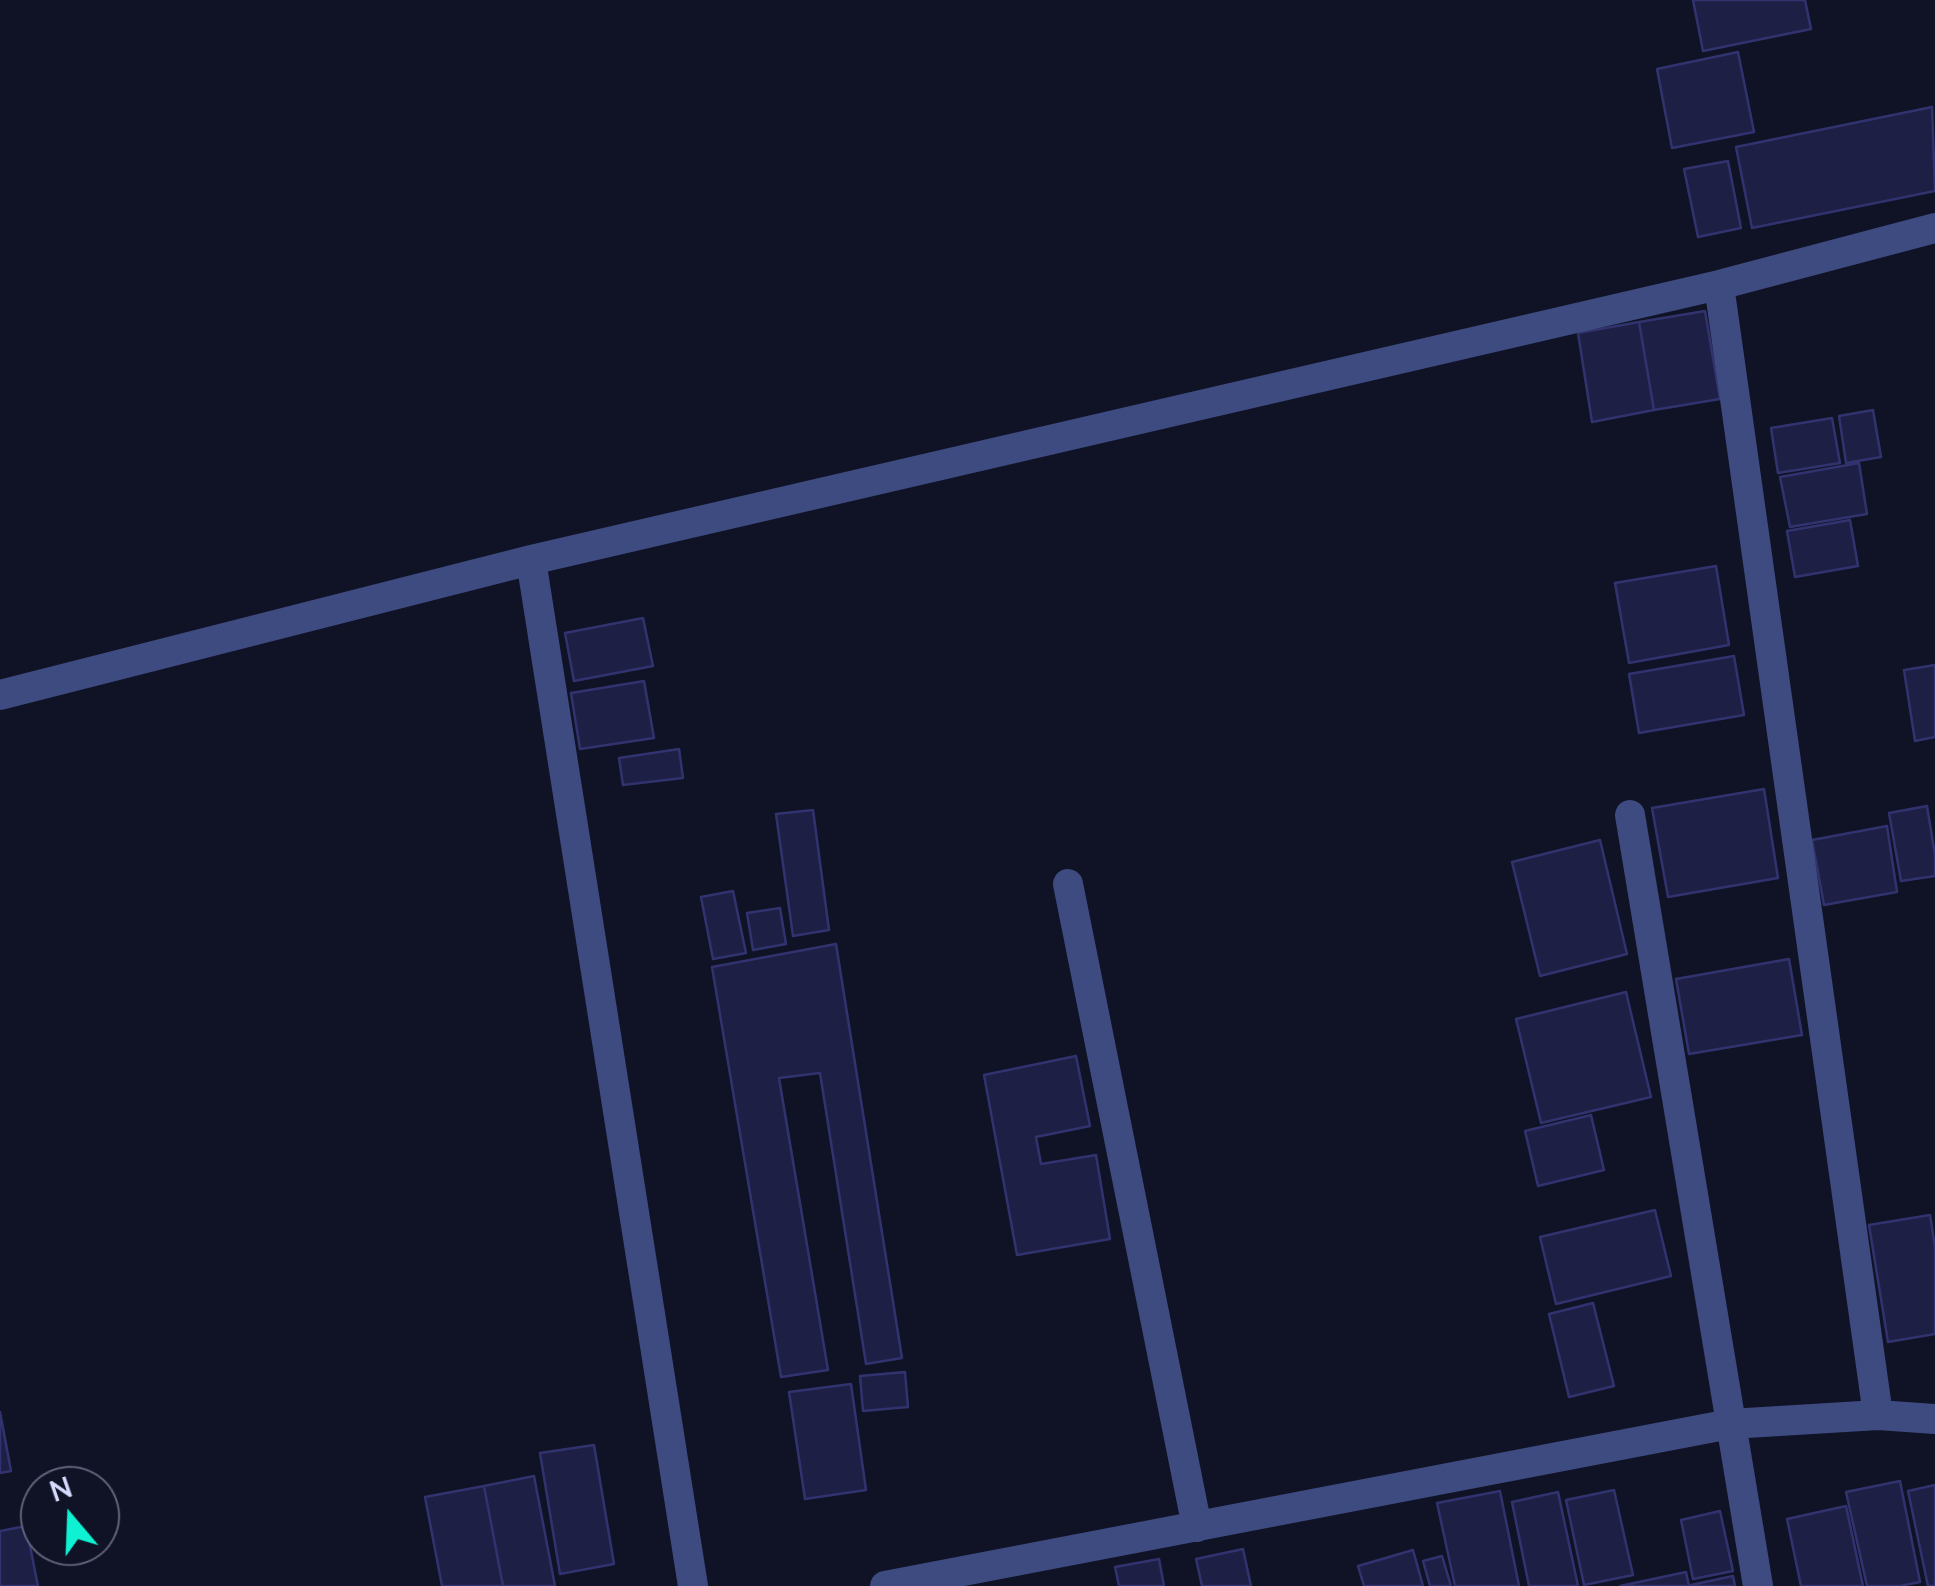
<!DOCTYPE html>
<style>
body{margin:0}
#map{position:relative;width:1935px;height:1586px;overflow:hidden;background:#101225;font-family:Mulish,sans-serif}
canvas{display:block}
.north{position:absolute;left:20px;top:1466px;width:100px;height:100px;box-sizing:border-box;background:#101225;border:2px solid #60627b;border-radius:50%;rotate:341deg;font-size:28px;font-weight:700;line-height:40px;text-align:center;color:#d7dbfd}
.north::after{content:'';display:block;margin:auto;width:35px;height:45px;background:#0ef1d3;clip-path:polygon(50% 0,100% 100%,50% 72%,0 100%)}
</style>
<div id="map">
<canvas width="1935" height="1586"></canvas>
<div class="north">N</div>
</div>
<script>
const c = document.querySelector('canvas').getContext('2d');
c.lineJoin = 'round';
function fillPath(path, color) { c.fillStyle = color; c.fill(path, 'evenodd'); }
const poly = rows => new Path2D(rows.map(r => 'M' + r).join(''));
function strokePath(path, color, width, dash) { c.strokeStyle = color; c.lineWidth = width; c.lineCap = dash ? 'butt' : 'round'; c.setLineDash(dash || []); c.stroke(path); }
const building = poly([
 [1693,0,1805,0,1811,29,1703,51,1693,0],
 [1738,52,1754,132,1672,148,1657,69,1738,52],
 [1932,107,1935,191,1752,228,1736,147,1932,107],
 [1728,161,1741,228,1698,237,1684,169,1728,161],
 [1705,311,1720,399,1654,410,1639,322,1705,311],
 [1639,322,1654,410,1592,422,1578,333,1639,322],
 [1873,410,1881,457,1846,463,1839,416,1873,410],
 [1832,418,1840,463,1778,473,1771,428,1832,418],
 [1859,463,1867,514,1790,527,1780,477,1859,463],
 [1850,520,1858,566,1795,577,1787,531,1850,520],
 [1716,566,1729,645,1629,663,1615,583,1716,566],
 [643,618,653,666,574,681,565,633,643,618],
 [1734,656,1744,715,1639,733,1629,674,1734,656],
 [1935,665,1935,737,1915,741,1904,670,1935,665],
 [644,681,654,738,580,749,571,693,644,681],
 [679,749,683,778,623,785,619,758,679,749],
 [1764,789,1778,878,1668,897,1652,808,1764,789],
 [1927,806,1935,855,1935,876,1901,881,1889,813,1927,806],
 [813,810,829,930,793,936,776,814,813,810],
 [1887,826,1897,892,1824,905,1812,840,1887,826],
 [1600,840,1627,954,1540,976,1512,862,1600,840],
 [733,891,746,953,713,959,701,897,733,891],
 [780,908,786,944,753,950,747,913,780,908],
 [836,944,902,1358,866,1364,820,1073,779,1078,828,1370,781,1377,712,967,836,944],
 [1789,959,1802,1035,1689,1054,1676,979,1789,959],
 [1626,992,1651,1097,1541,1123,1516,1019,1626,992],
 [1076,1056,1090,1126,1036,1137,1041,1164,1096,1155,1110,1239,1017,1255,984,1075,1076,1056],
 [1591,1115,1604,1170,1538,1186,1525,1131,1591,1115],
 [1655,1210,1671,1276,1556,1304,1540,1237,1655,1210],
 [1930,1215,1935,1247,1935,1334,1888,1342,1869,1225,1930,1215],
 [1593,1303,1614,1386,1569,1397,1549,1314,1593,1303],
 [905,1372,908,1407,863,1411,860,1376,905,1372],
 [851,1384,866,1490,805,1499,789,1392,851,1384],
 [0,1412,11,1471,0,1473,0,1412],
 [594,1445,614,1564,560,1574,540,1453,594,1445],
 [534,1476,555,1586,503,1586,484,1486,534,1476],
 [1900,1481,1920,1582,1900,1586,1867,1586,1846,1492,1900,1481],
 [1935,1485,1935,1586,1928,1586,1908,1491,1935,1485],
 [484,1486,503,1586,442,1586,425,1497,484,1486],
 [1614,1490,1633,1575,1584,1585,1566,1500,1614,1490],
 [1500,1491,1519,1586,1455,1586,1437,1503,1500,1491],
 [1558,1492,1578,1586,1529,1586,1512,1502,1558,1492],
 [1846,1506,1863,1586,1801,1586,1787,1519,1846,1506],
 [1720,1511,1733,1571,1693,1579,1681,1520,1720,1511],
 [26,1526,38,1586,0,1586,0,1531,26,1526],
 [1243,1549,1251,1586,1202,1586,1196,1559,1243,1549],
 [1413,1550,1423,1586,1364,1586,1358,1566,1413,1550],
 [1442,1556,1451,1586,1430,1586,1423,1561,1442,1556],
 [1159,1559,1164,1586,1119,1586,1115,1567,1159,1559],
 [1686,1572,1689,1586,1620,1586,1686,1572],
 [1733,1576,1735,1586,1692,1586,1691,1585,1733,1576]
]);
fillPath(building, '#1e1f45');
strokePath(building, '#31336f', 2.5);
strokePath(poly([
 [1719,285,1878,1415],
 [531,560,693,1586],
 [0,695,531,560,1719,285,1935,228],
 [1630,815,1758,1586],
 [1068,884,1197,1527],
 [885,1586,1730,1424,1878,1415,1935,1419]
]), '#3e4b81', 30);
</script>
